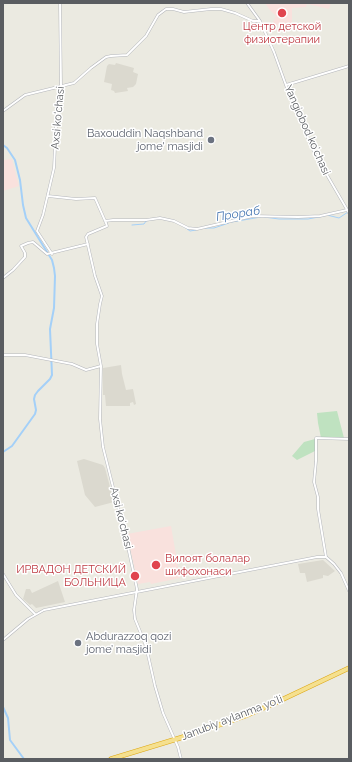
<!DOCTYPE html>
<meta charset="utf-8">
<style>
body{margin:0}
#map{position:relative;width:352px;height:762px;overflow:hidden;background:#ebeae1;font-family:Raleway,sans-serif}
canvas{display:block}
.frame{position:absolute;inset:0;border:4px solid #5a5d61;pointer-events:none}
</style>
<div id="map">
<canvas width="352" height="762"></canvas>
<div class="frame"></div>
</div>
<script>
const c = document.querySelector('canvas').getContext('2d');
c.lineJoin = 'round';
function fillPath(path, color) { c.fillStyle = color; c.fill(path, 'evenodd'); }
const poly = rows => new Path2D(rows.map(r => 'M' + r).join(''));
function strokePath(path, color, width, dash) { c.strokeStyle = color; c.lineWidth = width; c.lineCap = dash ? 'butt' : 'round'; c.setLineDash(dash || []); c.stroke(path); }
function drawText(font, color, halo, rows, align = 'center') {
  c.font = font + ' Raleway,sans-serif'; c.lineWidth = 3; c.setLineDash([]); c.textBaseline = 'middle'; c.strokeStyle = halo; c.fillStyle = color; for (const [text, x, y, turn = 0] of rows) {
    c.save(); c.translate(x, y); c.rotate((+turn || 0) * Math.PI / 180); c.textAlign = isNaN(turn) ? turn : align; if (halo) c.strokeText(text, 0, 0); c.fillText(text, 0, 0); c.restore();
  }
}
fillPath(poly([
 [116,63,134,68,133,72,138,74,136,84,133,87,127,88,128,91,115,93,114,91,111,90,112,84,104,82,107,66,109,64,115,65],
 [121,365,122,374,126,390,133,389,136,404,134,405,133,402,130,403,130,406,106,406,105,395,103,395,103,368],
 [84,459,103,465,105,468,114,502,95,507,85,495,77,461],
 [323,560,335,571,328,576,323,575,323,578,307,582,305,573,300,573,298,564],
 [58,581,65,602,36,608,32,604,30,605,23,599,26,589,30,589,32,593]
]), '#dbd9cf');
fillPath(poly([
 [265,3,331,3,329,9,307,4,306,7,292,8,292,24,275,25,273,22,276,16,269,9],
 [12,159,19,186,3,191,3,160],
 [171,526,180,578,151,584,150,582,138,584,127,534]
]), '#f9e1dd');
fillPath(poly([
 [337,411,344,438,321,438,318,423,317,413],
 [315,439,315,451,297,460,292,456,304,442]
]), '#bfe2c0');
strokePath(poly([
 [327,215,339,218,348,212],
 [264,217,279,219,308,219,324,216],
 [232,222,261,217],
 [132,225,144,224,146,221,150,220],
 [183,226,190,231,196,230],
 [205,228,214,228,229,223]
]), '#a4d0f8', 1);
strokePath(poly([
 [3,145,7,148,15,160,20,180,23,205,26,218,52,260,54,268,55,276,54,308,50,329,52,375,50,379,38,391,35,395,34,399,36,410,35,414,12,446,3,452],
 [3,707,8,718,10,740,24,759]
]), '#a4d0f8', 2);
const minor = poly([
 [247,3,260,21,274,52,292,102,316,156,349,213],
 [286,85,349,66],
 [3,111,25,95,74,83,91,68,106,57,111,56,127,55,146,36,158,15,166,9,173,9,184,12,211,9,221,9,235,13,253,21,260,21],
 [48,196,76,199,95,198,106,223,107,226,88,234,86,237,95,276,102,296,100,304,97,324,97,344,101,366,100,419,103,447,128,547,137,589,134,610,135,619,146,646,155,686,163,713,178,747,181,759],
 [105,221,113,220,146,220,160,218,174,221,188,228,197,229,253,216,298,217,320,216,347,210],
 [52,254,37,231,43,215,54,168,57,105,61,87,60,3],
 [3,278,13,270,25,257,25,253,21,246,28,243,33,242,47,254,88,244],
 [3,355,25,355,72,364,86,370,101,366],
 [326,557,318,509,318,497,314,482,316,461,316,438,349,439],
 [3,574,16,595,35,614],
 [3,640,28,619,44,610,317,557,326,557,334,564,341,573,349,591]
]);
const highway = poly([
 [111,759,193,734,245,716,275,703,349,668]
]);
strokePath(minor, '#b4b6bb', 3);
strokePath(highway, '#dda610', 5);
strokePath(minor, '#fff', 2);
strokePath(highway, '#f5e08f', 4);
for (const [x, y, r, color] of [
 [282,13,5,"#e0444e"],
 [211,140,4,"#6b7280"],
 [156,565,5,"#e0444e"],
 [135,576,5,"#e0444e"],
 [78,643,4,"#6b7280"]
]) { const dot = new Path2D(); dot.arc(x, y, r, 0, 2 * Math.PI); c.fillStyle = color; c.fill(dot); strokePath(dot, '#fff', 1.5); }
drawText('11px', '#be3a42', '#fff', [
 ["Центр детской",282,27],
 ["физиотерапии",282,40],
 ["Вилоят болалар",165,559,"left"],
 ["шифохонаси",165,572,"left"],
 ["ИРВАДОН ДЕТСКИЙ",126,570,"right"],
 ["БОЛЬНИЦА",126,583,"right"]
]);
drawText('11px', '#5a5d61', '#fff', [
 ["Axsi ko'chasi",58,118,-85],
 ["Yangiobod koʻchasi",307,130,66],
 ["Axsi koʻchasi",121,518,76],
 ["Janubiy aylanma yoʻli",232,718,-21]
]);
drawText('11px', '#5b616d', '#fff', [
 ["Baxouddin Naqshband",203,134],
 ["jome' masjidi",203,147],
 ["Abdurazzoq qozi",86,637,"left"],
 ["jome’ masjidi",86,650,"left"]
], 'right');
drawText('italic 12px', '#4676b1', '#fff', [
 ["Прораб",238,214,-9]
]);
</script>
